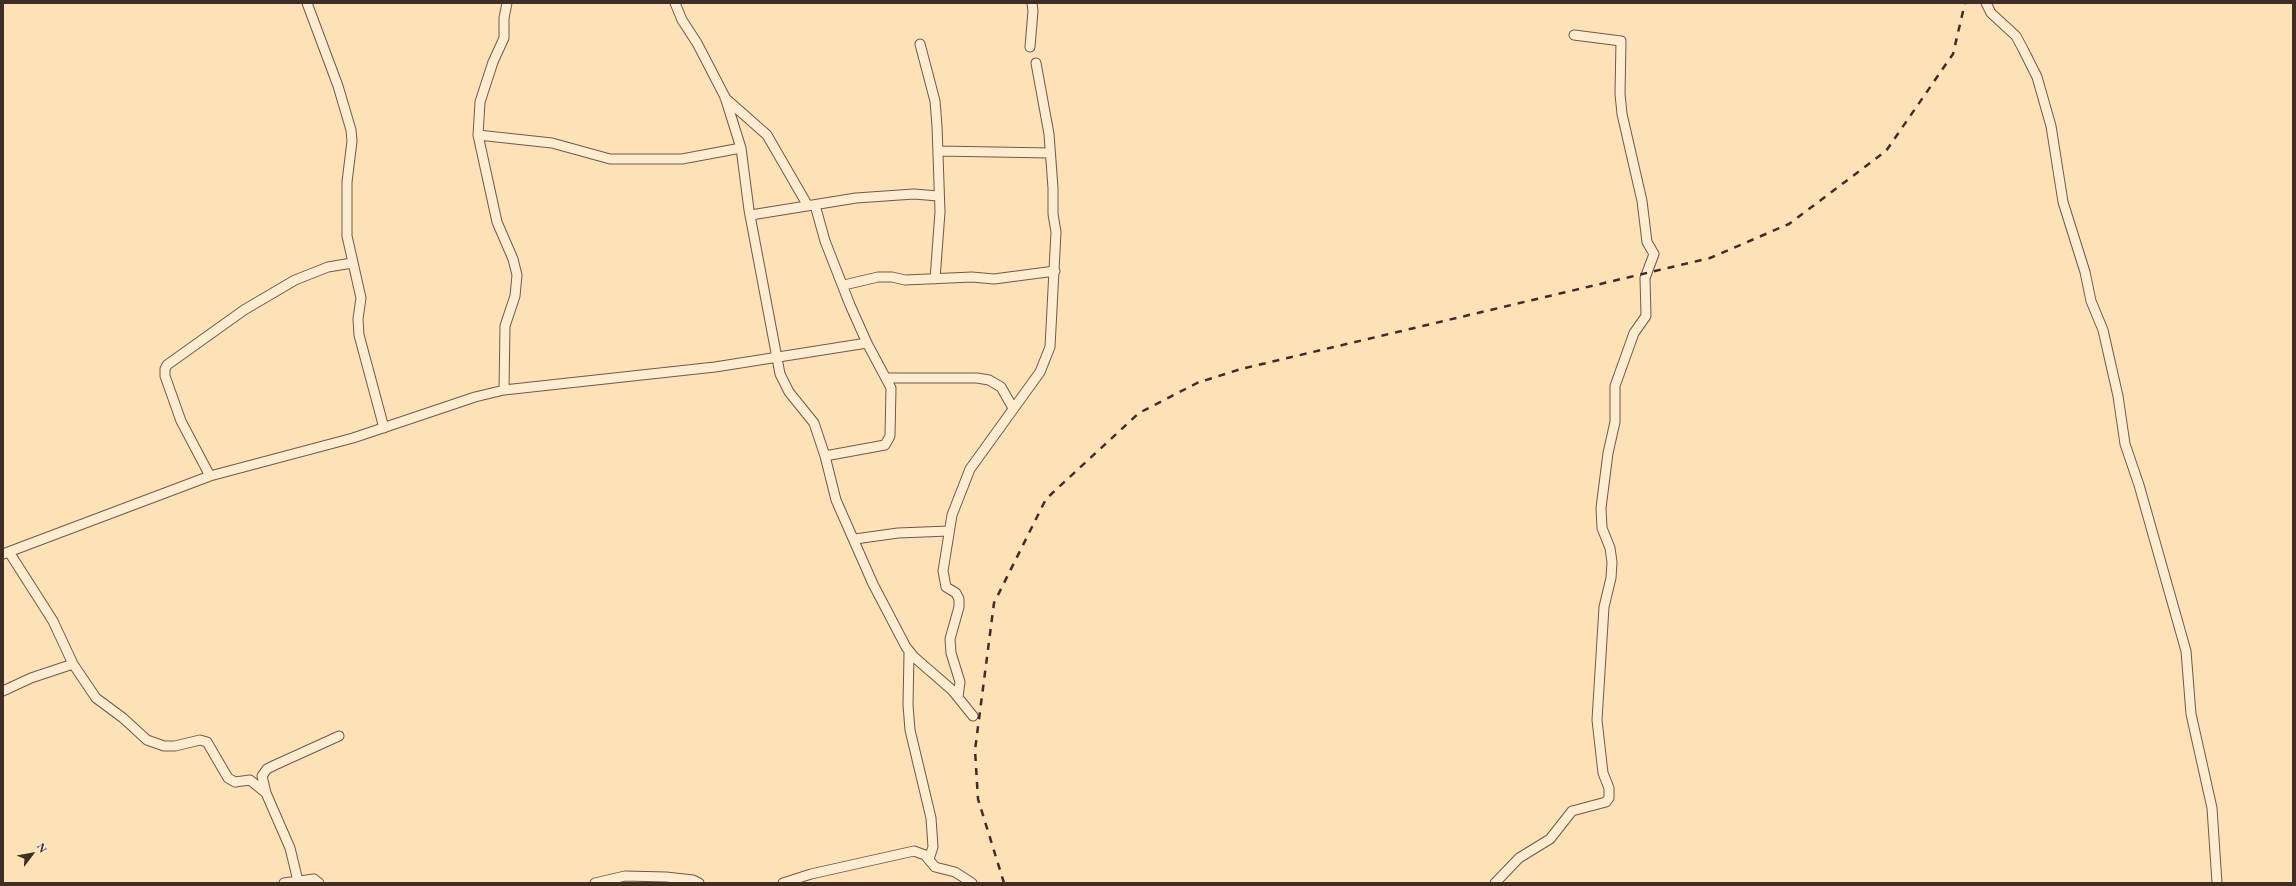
<!DOCTYPE html>
<style>
body{margin:0}
#map{position:relative;width:2296px;height:886px;overflow:hidden;background:#fde1b7;font-family:"EB Garamond",serif}
canvas{display:block}
.frame{position:absolute;inset:0;border:4px solid #402d24;pointer-events:none}
.north{position:absolute;left:12px;top:834px;width:40px;height:40px;-webkit-text-stroke:3px #feecd0;paint-order:stroke;rotate:58deg;font-size:11px;font-weight:700;line-height:16px;text-align:center;color:#402d24}
.north::after{content:'';display:block;margin:auto;width:14px;height:18px;background:#402d24;clip-path:polygon(50% 0,100% 100%,50% 72%,0 100%)}
</style>
<div id="map">
<canvas width="2296" height="886"></canvas>
<div class="frame"></div>
<div class="north">N</div>
</div>
<script>
const c = document.querySelector('canvas').getContext('2d');
c.lineJoin = 'round';
const poly = rows => new Path2D(rows.map(r => 'M' + r).join(''));
function strokePath(path, color, width, dash) { c.strokeStyle = color; c.lineWidth = width; c.lineCap = dash ? 'butt' : 'round'; c.setLineDash(dash || []); c.stroke(path); }
const minor = poly([
 [307,3,338,86,351,130,352,141,347,182,347,236,361,298,358,319,359,335,384,428],
 [675,3,682,20,697,43,725,97,741,148,749,210,780,374,789,392,814,423,825,456,836,500,873,584,906,647,914,657,952,690,973,716],
 [1986,3,1991,13,2016,36,2023,49,2037,77,2051,126,2063,202,2085,272,2091,301,2103,330,2118,396,2125,444,2139,485,2186,651,2191,714,2212,808,2217,883],
 [920,44,935,101,937,126,940,212,935,279],
 [1030,47,1033,11,1032,3],
 [725,98,767,135,808,206],
 [478,135,552,143,610,159,682,159,741,148],
 [938,151,1050,153],
 [815,205,825,241,850,305,867,343,891,388,890,436,885,445,825,456],
 [751,215,856,198,914,194,938,196],
 [844,285,878,277,892,277,905,280,972,277,994,279,1055,271],
 [887,378,977,378,989,380,1001,387,1013,408],
 [504,390,505,326,515,296,517,275,513,259,497,222,478,135,480,102,493,62,504,38,504,18,507,3],
 [210,476,181,421,165,376,165,369,167,365,244,310,295,280,328,267,352,263],
 [855,539,898,533,949,531],
 [9,552,53,621,73,664,96,698,123,718,147,740,164,746,175,746,200,740,207,742,228,778,235,782,250,780,266,793],
 [3,554,210,476,353,438,475,397,504,390,715,367,867,343],
 [909,653,908,705,910,730,931,818,933,847,929,859],
 [3,691,31,678,73,664],
 [958,697,960,682,951,653,950,639,959,607,959,599,956,593,946,587,943,571,952,515,970,469,1040,372,1050,347,1056,232,1053,214,1053,188,1049,134,1036,63],
 [298,881,290,848,266,793,262,776,267,769,275,765,339,736],
 [284,883,314,879,319,883],
 [595,883,625,876,666,877,693,880,699,883],
 [783,883,811,874,914,851,925,855,935,867,955,872,972,883],
 [1495,883,1519,858,1550,839,1572,811,1606,802,1609,798,1609,788,1603,773,1597,720,1604,607,1611,578,1612,562,1610,548,1602,528,1601,508,1608,453,1615,422,1615,386,1634,333,1646,316,1645,278,1654,254,1647,242,1642,201,1622,114,1620,94,1621,41,1574,35]
]);
strokePath(minor, '#6f5a49', 11);
strokePath(minor, '#feecd0', 9);
strokePath(poly([
 [1004,883,978,799,975,750,994,603,1046,499,1139,413,1197,383,1241,369,1710,258,1789,224,1886,151,1953,54,1965,3]
]), '#402d24', 2.5, [7, 7]);
</script>
